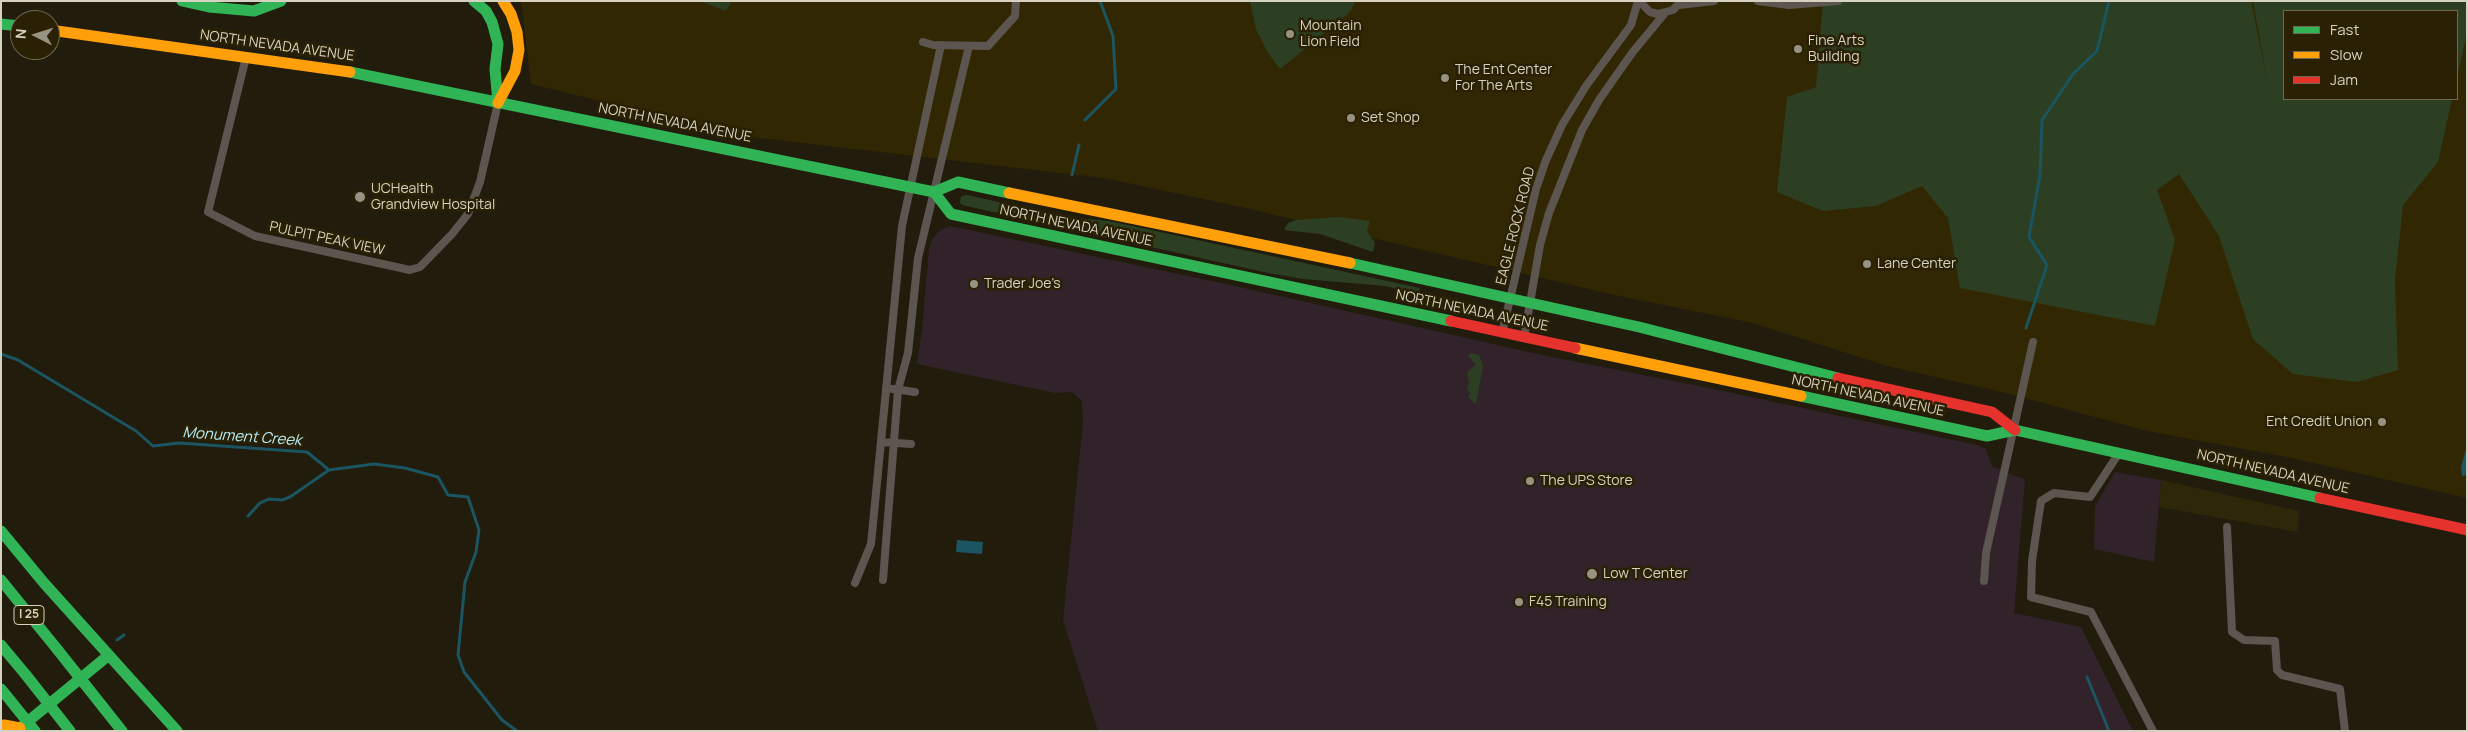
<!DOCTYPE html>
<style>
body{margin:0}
#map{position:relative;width:2468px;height:732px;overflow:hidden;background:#221c0c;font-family:Manrope,sans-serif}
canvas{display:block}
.frame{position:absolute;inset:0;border:2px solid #d6d1c0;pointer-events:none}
.legend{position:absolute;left:2283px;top:10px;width:175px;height:90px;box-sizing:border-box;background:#2a2104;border:1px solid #6f674f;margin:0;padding:6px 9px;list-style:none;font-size:15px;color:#d6d1c0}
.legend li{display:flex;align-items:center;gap:10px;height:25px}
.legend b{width:25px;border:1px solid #6f674f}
.north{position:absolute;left:10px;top:10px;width:50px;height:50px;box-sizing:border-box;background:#2a2104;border:1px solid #6f674f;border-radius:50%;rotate:275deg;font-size:14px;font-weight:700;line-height:20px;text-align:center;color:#d6d1c0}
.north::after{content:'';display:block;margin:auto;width:18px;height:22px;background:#979281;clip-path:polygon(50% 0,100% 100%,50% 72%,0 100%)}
</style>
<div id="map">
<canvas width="2468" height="732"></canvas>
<div class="frame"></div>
<ul class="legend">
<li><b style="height:6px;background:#30b455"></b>Fast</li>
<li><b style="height:6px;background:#ff9f0a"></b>Slow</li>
<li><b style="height:6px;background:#e5322d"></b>Jam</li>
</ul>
<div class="north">N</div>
</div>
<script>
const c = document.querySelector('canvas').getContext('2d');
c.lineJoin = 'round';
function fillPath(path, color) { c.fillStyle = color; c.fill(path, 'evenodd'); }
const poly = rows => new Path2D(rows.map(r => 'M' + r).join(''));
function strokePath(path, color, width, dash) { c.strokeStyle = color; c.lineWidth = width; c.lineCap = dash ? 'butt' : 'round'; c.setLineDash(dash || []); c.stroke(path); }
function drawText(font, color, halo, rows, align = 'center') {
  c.font = font + ' Manrope,sans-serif'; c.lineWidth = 5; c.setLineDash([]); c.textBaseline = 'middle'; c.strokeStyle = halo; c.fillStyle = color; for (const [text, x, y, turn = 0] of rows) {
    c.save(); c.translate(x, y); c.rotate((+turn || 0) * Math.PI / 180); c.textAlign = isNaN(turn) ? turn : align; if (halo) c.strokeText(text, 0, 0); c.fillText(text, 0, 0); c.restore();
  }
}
fillPath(poly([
 [950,226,1226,284,1547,356,1699,386,1977,445,1986,449,1992,466,2025,480,2014,613,2081,627,2133,731,1098,731,1063,620,1083,421,1082,401,1072,392,1055,393,917,364,922,330,929,248,933,238,939,231],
 [2115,472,2161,480,2154,562,2094,549,2095,506]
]), '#312329');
fillPath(poly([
 [521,1,2467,1,2467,498,2287,457,2147,431,2006,393,1887,366,1753,323,1614,295,1241,207,1104,178,742,136,531,84],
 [2284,11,2457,11,2457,99,2284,99]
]), '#322703');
fillPath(poly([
 [700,1,732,1,726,11],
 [1250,1,1356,1,1349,13,1280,69,1268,53,1256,29],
 [1823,1,2251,1,2268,84,2253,1,2467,1,2467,32,2457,77,2457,11,2284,11,2284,99,2452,99,2438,162,2403,205,2395,280,2398,370,2357,382,2293,374,2253,339,2219,236,2179,174,2157,190,2175,240,2155,326,1960,288,1948,218,1922,186,1876,206,1823,211,1777,192,1787,97,1816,87],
 [967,195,1066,217,1109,221,1420,288,1418,294,1385,286,1303,279,1268,273,962,205,960,203,961,196],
 [1339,217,1370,221,1367,231,1375,243,1373,252,1320,234,1284,230,1288,223,1296,220],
 [1471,353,1479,355,1483,366,1476,404,1468,397,1470,393,1467,390,1469,382,1467,372,1476,365,1468,356]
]), '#2c3f23');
fillPath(poly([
 [2161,480,2299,511,2298,532,2159,507]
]), '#2f2709');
fillPath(poly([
 [2467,445,2467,475,2462,476,2461,467],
 [957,540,983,542,982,554,956,552]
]), '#1a5561');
strokePath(poly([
 [1085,120,1116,89,1113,36,1100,1],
 [1072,175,1079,145],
 [2026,328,2047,265,2029,237,2040,175,2042,120,2073,74,2097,51,2109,1],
 [1,354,18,360,136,431,153,446,179,443,307,452,329,470,374,464,405,468,438,477,448,495,468,497,479,530,476,552,465,582,458,655,464,672,502,720,517,731],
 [248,516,260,503,269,499,282,500,290,497,329,470],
 [117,640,124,635],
 [2087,677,2109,731]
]), '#1a5561', 3);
strokePath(poly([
 [1639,1,1650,12,1658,14,1673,10,1681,1],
 [1758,1,1789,5,1838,1],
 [1679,5,1714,1],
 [923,42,933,45,988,46,1015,16,1016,1],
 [246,57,208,212,255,236,410,270,420,267,452,234,468,214,480,182,498,103],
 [1502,333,1536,189,1546,160,1562,125,1586,86,1631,25,1638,1],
 [1524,338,1540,245,1549,213,1582,130,1599,100,1632,53,1665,13],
 [886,388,915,392],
 [881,442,911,444],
 [2119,453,2090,497,2054,493,2041,501,2032,561,2031,597,2091,612,2153,731],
 [2227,527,2232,632,2244,640,2275,641,2277,670,2282,675,2340,689,2345,731],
 [883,580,898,390,908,353,918,258,969,46],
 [1984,581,1986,553,2033,342],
 [855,583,871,544,902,226,941,45]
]), '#5d5550', 8);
strokePath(poly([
 [182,1,209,7,254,11,281,1],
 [474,1,486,11,492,22,498,44,495,69,498,103],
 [1,24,20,26],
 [350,72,934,192,958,182,1009,193],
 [934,192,951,214,1451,321],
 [1350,263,1639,327,1838,378],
 [1801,396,1987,436,2015,430,2320,498],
 [1,531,44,583,177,731],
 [1,580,57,649],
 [1,645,26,675],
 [1,689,35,731],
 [103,707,122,731],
 [20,728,109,655]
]), '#30b455', 11);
strokePath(poly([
 [50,30,350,72],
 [498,103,515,71,519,50,517,32,511,14,503,1],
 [1009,193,1350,263],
 [1575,348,1801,396],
 [1,727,4,725,20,728]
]), '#ff9f0a', 11);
strokePath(poly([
 [1451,321,1575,348],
 [1838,378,1992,412,2015,430],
 [2320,498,2467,530]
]), '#e5322d', 11);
strokePath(poly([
 [57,649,103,707],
 [26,675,70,731]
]), '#30b455', 11);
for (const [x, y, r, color] of [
 [1290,34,5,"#979281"],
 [1798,49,5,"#979281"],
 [1445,78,5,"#979281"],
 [1351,118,5,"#979281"],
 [360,197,6,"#979281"],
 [1867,264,5,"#979281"],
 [974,284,5,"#979281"],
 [2382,422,5,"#979281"],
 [1530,481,5,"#979281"],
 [1592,574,6,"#979281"],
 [1519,602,5,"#979281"]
]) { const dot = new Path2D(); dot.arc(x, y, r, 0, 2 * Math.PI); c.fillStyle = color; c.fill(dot); strokePath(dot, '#2a2104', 2); }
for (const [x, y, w] of [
 [29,615,30]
]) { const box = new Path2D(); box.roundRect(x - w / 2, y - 9.5, w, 19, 4); c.fillStyle = '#2a2104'; c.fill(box); strokePath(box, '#d6d1c0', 1); }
drawText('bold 12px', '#d6d1c0', null, [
 ["I 25",29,615]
]);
drawText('14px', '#d6d1c0', '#2a2104', [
 ["Mountain",1300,26],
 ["Lion Field",1300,42],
 ["Fine Arts",1808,41],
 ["Building",1808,57],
 ["The Ent Center",1455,70],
 ["For The Arts",1455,86],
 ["Set Shop",1361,118],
 ["UCHealth",371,189],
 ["Grandview Hospital",371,205],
 ["Lane Center",1877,264],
 ["Trader Joe's",984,284],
 ["Ent Credit Union",2372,422,"right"],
 ["The UPS Store",1540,481],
 ["Low T Center",1603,574],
 ["F45 Training",1529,602]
], 'left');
drawText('14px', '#d6d1c0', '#2a2104', [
 ["NORTH NEVADA AVENUE",277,46,8],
 ["NORTH NEVADA AVENUE",675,123,11],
 ["NORTH NEVADA AVENUE",1076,226,12],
 ["EAGLE ROCK ROAD",1516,226,-76],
 ["PULPIT PEAK VIEW",327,239,12],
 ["NORTH NEVADA AVENUE",1472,311,12],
 ["NORTH NEVADA AVENUE",1868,396,12],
 ["NORTH NEVADA AVENUE",2273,472,13]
]);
drawText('italic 15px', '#b6edfa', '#2a2104', [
 ["Monument Creek",242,437,4]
]);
</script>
